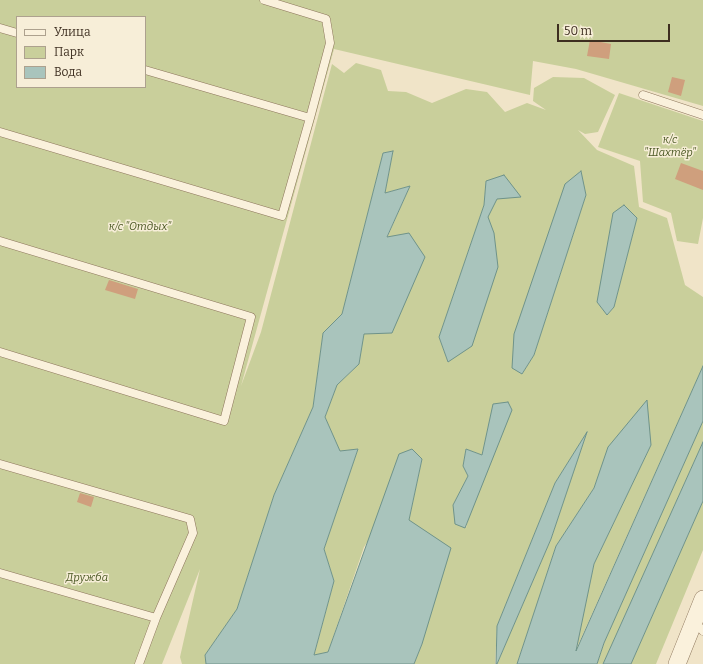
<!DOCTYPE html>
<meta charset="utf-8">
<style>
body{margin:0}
#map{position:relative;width:703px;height:664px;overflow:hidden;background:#f0e4c8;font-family:Bitter,serif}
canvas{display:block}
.legend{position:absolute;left:16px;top:16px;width:130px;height:72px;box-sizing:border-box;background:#f7eed8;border:1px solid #ada18e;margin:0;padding:5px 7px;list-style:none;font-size:12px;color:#3d2e20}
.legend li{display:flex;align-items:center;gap:8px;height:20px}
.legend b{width:20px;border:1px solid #ada18e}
.scale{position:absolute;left:557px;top:24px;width:113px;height:18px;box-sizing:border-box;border:2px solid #3d2e20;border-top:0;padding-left:5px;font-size:12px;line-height:14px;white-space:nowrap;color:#3d2e20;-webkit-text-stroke:3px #f7eed8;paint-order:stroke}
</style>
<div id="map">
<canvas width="703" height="664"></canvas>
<ul class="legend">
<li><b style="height:5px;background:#faf1dc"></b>Улица</li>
<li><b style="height:11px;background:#c9cf9b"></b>Парк</li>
<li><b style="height:11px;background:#a9c4bc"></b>Вода</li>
</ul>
<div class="scale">50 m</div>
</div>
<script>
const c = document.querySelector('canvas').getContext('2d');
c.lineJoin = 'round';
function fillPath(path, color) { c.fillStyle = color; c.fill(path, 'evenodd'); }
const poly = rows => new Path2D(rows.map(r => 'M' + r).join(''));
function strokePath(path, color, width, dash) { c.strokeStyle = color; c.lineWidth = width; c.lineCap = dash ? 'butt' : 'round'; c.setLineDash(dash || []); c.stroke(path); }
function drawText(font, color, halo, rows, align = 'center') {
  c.font = font + ' Bitter,serif'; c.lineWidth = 3; c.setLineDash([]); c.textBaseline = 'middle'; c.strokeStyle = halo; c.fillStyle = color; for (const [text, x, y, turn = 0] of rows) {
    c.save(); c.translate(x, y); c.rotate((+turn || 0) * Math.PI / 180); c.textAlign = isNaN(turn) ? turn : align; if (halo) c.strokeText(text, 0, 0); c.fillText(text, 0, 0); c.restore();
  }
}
fillPath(poly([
 [0,0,703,0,703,106,576,69,533,61,530,95,334,49,241,386,261,332,332,64,344,73,356,63,381,70,388,91,406,92,432,103,466,89,487,92,505,112,527,103,546,110,533,101,534,88,553,77,584,78,615,95,598,132,585,134,578,130,597,150,634,166,639,207,667,218,685,285,703,297,703,366,574,654,594,564,651,445,609,447,594,488,556,546,517,664,497,664,551,539,586,434,555,483,497,626,495,664,414,664,422,644,409,520,422,459,364,547,328,652,314,656,334,581,324,549,358,449,340,452,325,417,337,385,359,364,364,333,387,238,410,186,385,193,393,151,383,153,342,314,323,333,313,407,274,495,237,609,205,655,206,664,182,664,180,657,200,569,162,664,0,664],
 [17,17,145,17,145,87,17,87],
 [580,171,586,195,534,355,522,374],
 [486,181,497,198,487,217,448,362,439,337,484,205],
 [637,218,614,307,607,315],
 [493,404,466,528,453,505,468,476,463,466,466,449,482,455],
 [619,93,703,121,703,218,698,244,677,241,671,213,643,202,640,161,598,147],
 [703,421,703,442,603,664,597,664,604,643],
 [703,501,703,550,656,664,631,664]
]), '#c9cf9b');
const water = poly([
 [393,151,385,193,410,186,387,237,409,233,425,257,392,333,364,334,359,364,337,385,325,417,340,451,358,449,324,549,334,581,314,655,328,652,399,454,412,449,422,459,409,520,451,548,422,644,414,664,206,664,205,655,237,609,274,495,313,407,323,333,342,314,383,153,393,151],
 [581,171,586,195,534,355,522,374,512,368,514,334,565,184,581,171],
 [504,175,521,197,497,199,488,217,494,233,498,267,472,346,448,362,439,337,484,205,486,181,504,175],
 [624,205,637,218,614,307,607,315,597,302,613,213,624,205],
 [703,366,703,421,604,643,597,664,517,664,556,546,594,488,608,447,647,400,651,445,594,564,576,651,703,366],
 [508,402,512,410,465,528,455,524,453,505,468,476,463,466,466,449,482,455,493,404,508,402],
 [587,432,551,539,497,664,496,664,497,626,555,483,587,432],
 [703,442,703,501,631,664,603,664,703,442]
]);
fillPath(water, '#a9c4bc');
strokePath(water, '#6f938a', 1);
fillPath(poly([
 [590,40,611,44,609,59,587,56],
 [672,77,685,80,681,96,668,92],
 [681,163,703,171,703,190,675,179],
 [109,280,138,289,135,299,105,290],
 [80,493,94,497,91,507,77,502]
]), '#cf9f7d');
const service = poly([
 [264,0,326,19,330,43,310,118],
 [0,28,17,33],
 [643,95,703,115],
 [0,132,282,216,310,118,145,70],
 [0,241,251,317,224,421,0,352],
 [0,464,190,519,193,533,156,618,139,664],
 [0,573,156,618],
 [694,621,703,631]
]);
const minor = poly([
 [677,664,703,599]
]);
strokePath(service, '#8d765c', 9);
strokePath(minor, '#8d765c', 18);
strokePath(service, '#faf1dc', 8);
strokePath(minor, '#faf1dc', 17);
drawText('italic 11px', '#4d5a26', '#f7eed8', [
 ["к/с",670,140],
 ["\"Шахтёр\"",670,153],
 ["к/с \"Отдых\"",140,227],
 ["Дружба",87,578]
]);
</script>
